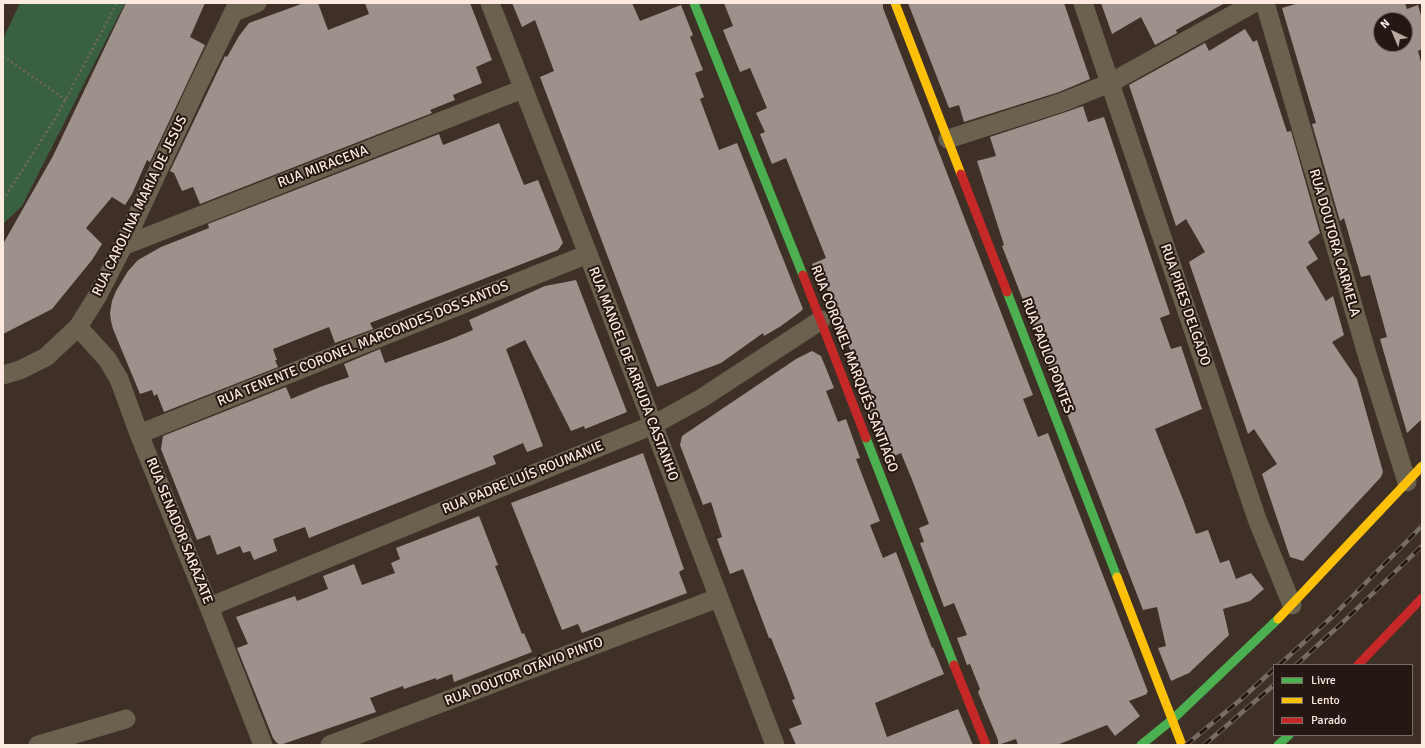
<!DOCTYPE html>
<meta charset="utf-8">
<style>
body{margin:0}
#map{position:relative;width:1425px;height:748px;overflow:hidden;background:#3e3027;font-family:Signika,sans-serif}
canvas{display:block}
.frame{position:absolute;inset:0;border:4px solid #fceae1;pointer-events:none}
.legend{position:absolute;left:1273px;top:664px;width:140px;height:72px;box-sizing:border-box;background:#251812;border:1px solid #7b6c65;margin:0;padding:5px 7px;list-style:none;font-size:12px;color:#fceae1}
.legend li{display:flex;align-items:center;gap:8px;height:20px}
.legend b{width:20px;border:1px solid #7b6c65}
.north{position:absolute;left:1373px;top:12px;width:40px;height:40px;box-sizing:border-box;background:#251812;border:1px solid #7b6c65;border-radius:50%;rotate:316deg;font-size:11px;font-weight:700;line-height:16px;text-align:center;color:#fceae1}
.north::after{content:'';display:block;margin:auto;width:14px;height:18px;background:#baa9a0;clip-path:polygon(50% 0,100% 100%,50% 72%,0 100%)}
</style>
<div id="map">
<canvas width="1425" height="748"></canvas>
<div class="frame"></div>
<ul class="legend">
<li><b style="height:5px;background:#4caf50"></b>Livre</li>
<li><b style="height:5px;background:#ffc107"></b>Lento</li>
<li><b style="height:5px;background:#c62828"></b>Parado</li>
</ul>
<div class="north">N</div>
</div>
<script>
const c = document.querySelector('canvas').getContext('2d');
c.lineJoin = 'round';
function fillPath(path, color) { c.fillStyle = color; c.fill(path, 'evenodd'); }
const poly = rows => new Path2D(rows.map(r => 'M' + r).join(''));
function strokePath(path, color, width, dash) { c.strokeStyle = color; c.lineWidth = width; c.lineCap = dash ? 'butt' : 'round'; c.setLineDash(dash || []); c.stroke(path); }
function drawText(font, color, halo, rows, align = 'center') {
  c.font = font + ' Signika,sans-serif'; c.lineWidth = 4; c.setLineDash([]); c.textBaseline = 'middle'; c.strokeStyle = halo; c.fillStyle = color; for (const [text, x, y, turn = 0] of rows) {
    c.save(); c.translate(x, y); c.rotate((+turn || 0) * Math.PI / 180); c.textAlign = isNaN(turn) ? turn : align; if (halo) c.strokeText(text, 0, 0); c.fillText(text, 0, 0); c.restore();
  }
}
fillPath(poly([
 [20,3,125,3,22,206,3,224,3,39]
]), '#396040');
fillPath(poly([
 [126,3,205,3,190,37,205,45,150,162,147,160,132,194,125,205,112,197,86,228,102,244,92,260,52,309,3,334,3,244,53,156],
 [304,3,318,3,328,30,369,14,365,3,470,3,492,60,476,67,482,83,453,95,455,100,430,110,432,113,200,204,193,187,182,191,174,173,170,171,225,56,227,57,239,36,249,23],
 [512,3,632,3,640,21,681,5,693,35,690,37,703,70,695,73,704,97,700,99,719,150,737,143,803,309,800,312,781,326,764,336,763,333,721,363,657,387,540,77,554,71,535,20,522,27],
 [724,3,883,3,883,8,1033,395,1023,399,1038,437,1048,433,1148,692,1147,692,1147,694,1129,701,1140,716,1115,736,1107,725,1057,745,1018,745,1016,739,998,745,998,740,978,692,980,689,970,664,967,665,957,638,967,635,954,603,944,607,920,543,924,542,919,528,929,524,911,477,901,453,892,457,888,447,883,448,869,410,873,409,862,380,824,282,821,286,812,264,826,258,786,158,772,164,760,134,765,132,756,113,767,108,750,68,740,72,723,30,733,26],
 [908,3,1064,3,1090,79,1059,92,964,122,959,105,949,108],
 [1101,3,1225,3,1176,30,1177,33,1155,45,1141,17,1112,34],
 [1299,3,1405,3,1407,9,1418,5,1422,19,1422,49,1418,51,1422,66,1422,419,1407,433,1380,339,1387,337,1370,275,1361,277,1344,218,1340,221,1312,124,1316,123,1282,8],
 [1381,20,1405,20,1405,44,1381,44],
 [1245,29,1253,42,1257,40,1287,132,1291,131,1320,233,1308,242,1318,259,1306,267,1326,301,1333,296,1344,335,1332,342,1357,379,1383,472,1381,477,1303,561,1290,557,1262,474,1277,464,1254,429,1248,434,1189,262,1205,252,1186,219,1176,226,1129,85,1205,43,1209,51],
 [1083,106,1088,122,1104,117,1170,314,1160,318,1171,349,1181,346,1202,409,1155,429,1184,502,1196,534,1208,530,1220,563,1229,560,1236,579,1251,573,1264,589,1250,601,1223,609,1229,635,1189,673,1171,681,1158,648,1166,646,1157,607,1143,610,1002,246,1004,245,977,161,996,156,990,137,1066,112],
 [499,123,524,185,538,180,563,243,558,250,370,323,373,329,335,343,329,327,273,349,277,360,275,360,278,367,164,412,157,394,154,396,152,390,140,394,113,329,111,321,110,313,112,301,116,291,128,271,138,260,161,247,209,228,208,224,439,134,443,145],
 [576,280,627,412,585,429,584,426,571,431,525,340,506,349,543,446,527,452,523,443,493,456,496,464,309,538,305,527,273,539,277,551,254,560,250,551,243,553,240,546,217,555,210,535,197,540,161,449,163,436,286,387,291,399,320,387,349,377,344,364,380,349,385,363,449,340,473,330,469,320,545,286],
 [812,351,821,356,834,388,826,391,838,422,846,419,860,458,856,459,880,521,870,525,883,558,896,552,932,648,933,647,944,674,875,703,887,737,958,709,973,745,796,745,789,729,802,724,792,700,795,699,788,680,771,638,769,638,743,569,730,574,717,539,722,537,711,502,703,505,680,445,682,436,796,359],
 [643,453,684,569,679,572,687,593,582,633,578,624,562,630,511,503],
 [479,516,498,565,495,566,522,634,524,633,532,652,454,682,452,674,436,680,436,678,404,689,403,686,370,698,376,712,280,745,276,742,273,738,237,648,248,644,236,617,295,596,297,601,328,589,323,576,354,564,362,585,395,573,391,563,400,559,396,548]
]), '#9e918b');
strokePath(poly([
 [3,56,66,100],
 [3,200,55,119,117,3]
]), '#71695d', 2.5, [2, 3]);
strokePath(poly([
 [490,3,588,254,775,745],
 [1083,3,1257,519,1292,605],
 [1265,3,1369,361,1407,482],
 [234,12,257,3],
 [948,139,1063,102,1110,83,1254,3],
 [123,246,523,89],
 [78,327,107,359,119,379,139,434,209,607,263,745],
 [3,375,20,370,46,357,78,327,98,295,123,246,197,87,238,3],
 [139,434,588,254],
 [209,607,653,425,702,398,821,320],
 [38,745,126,719],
 [330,745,718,598]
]), '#6a614f', 19);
strokePath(poly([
 [694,3,803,275],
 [1007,292,1117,577],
 [866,438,954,665],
 [1141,745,1173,719,1278,619],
 [1278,745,1289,735]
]), '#4caf50', 9);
strokePath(poly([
 [895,3,961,174],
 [1117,577,1182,745],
 [1278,619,1422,466]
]), '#ffc107', 9);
strokePath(poly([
 [961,174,1007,292],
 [803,275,866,438],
 [954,665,986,745],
 [1358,665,1422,598]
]), '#c62828', 9);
const rail = poly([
 [1279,665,1333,616,1422,526],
 [1296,665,1341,624,1422,546],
 [1186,745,1239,701,1274,669],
 [1204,745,1274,685]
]);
strokePath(rail, '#776e62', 4.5);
strokePath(rail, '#251812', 3, [9]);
drawText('14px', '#fceae1', '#251812', [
 ["RUA MIRACENA",323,167,-21],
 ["RUA CAROLINA MARIA DE JESUS",140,206,-64],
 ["RUA DOUTORA CARMELA",1334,243,74],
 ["RUA PIRES DELGADO",1185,305,71],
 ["RUA TENENTE CORONEL MARCONDES DOS SANTOS",363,344,-22],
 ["RUA PAULO PONTES",1047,356,69],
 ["RUA CORONEL MARQUÉS SANTIAGO",854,369,69],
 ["RUA MANOEL DE ARRUDA CASTANHO",633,374,69],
 ["RUA PADRE LUÍS ROUMANIE",523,478,-22],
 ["RUA SENADOR SARAZATE",179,531,68],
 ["RUA DOUTOR OTÁVIO PINTO",524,672,-21]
]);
</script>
